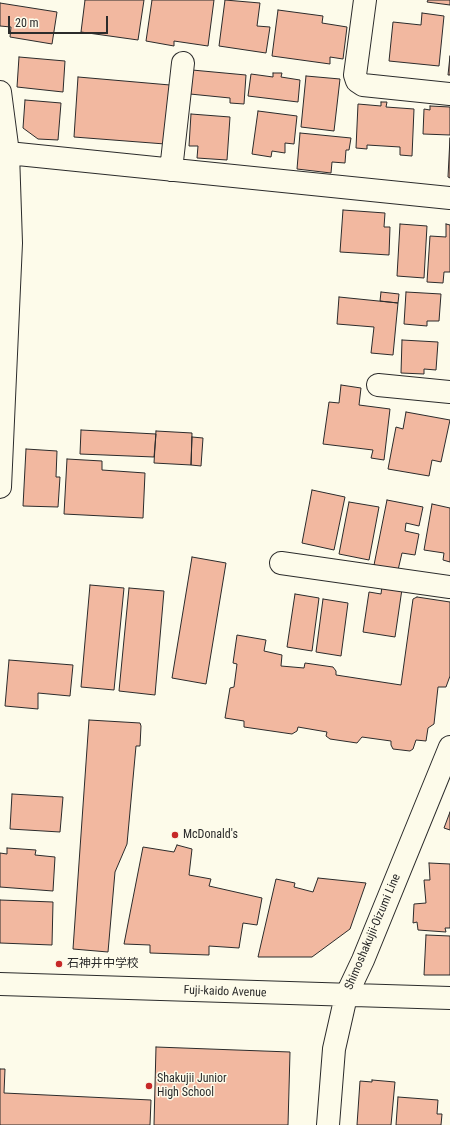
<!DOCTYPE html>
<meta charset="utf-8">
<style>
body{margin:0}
#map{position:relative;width:450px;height:1125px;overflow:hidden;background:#fdfbea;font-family:"Roboto Condensed",sans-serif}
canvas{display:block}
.scale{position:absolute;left:8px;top:16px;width:100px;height:18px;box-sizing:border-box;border:2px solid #2b2b2b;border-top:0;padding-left:5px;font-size:12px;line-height:14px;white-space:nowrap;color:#2b2b2b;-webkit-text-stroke:3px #fdfbea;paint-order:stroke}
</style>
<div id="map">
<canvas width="450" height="1125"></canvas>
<div class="scale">20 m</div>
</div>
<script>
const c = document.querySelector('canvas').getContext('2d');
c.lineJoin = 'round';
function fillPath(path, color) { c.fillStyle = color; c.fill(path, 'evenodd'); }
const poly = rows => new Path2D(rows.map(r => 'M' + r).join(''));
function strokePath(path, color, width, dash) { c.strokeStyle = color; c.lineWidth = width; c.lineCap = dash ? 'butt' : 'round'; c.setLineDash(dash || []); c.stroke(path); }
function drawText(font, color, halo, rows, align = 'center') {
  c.font = font + ' "Roboto Condensed","Noto Sans JP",sans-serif'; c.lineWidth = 3; c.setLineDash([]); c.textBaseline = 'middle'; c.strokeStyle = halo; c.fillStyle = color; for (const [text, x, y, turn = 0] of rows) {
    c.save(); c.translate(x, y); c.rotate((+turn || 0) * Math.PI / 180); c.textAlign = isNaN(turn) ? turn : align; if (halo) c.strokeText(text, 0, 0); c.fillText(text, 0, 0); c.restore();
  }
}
const building = poly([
 [85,0,144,0,138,40,81,32,85,0],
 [152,0,214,0,208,46,174,41,174,46,146,41,152,0],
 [225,0,260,3,257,26,270,27,266,53,219,46,225,0],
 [428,0,450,0,450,5,427,2,428,0],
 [0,3,57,12,52,44,10,37,11,27,0,26,0,3],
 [278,10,323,16,322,23,347,27,343,59,330,57,330,64,272,56,278,10],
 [422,13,444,16,439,66,389,61,393,22,421,25,422,13],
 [450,56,450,75,448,75,450,56],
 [19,57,65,61,63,92,17,87,19,57],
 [192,70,246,75,244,104,230,103,230,98,190,94,192,70],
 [273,73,282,73,281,77,300,80,298,102,248,96,251,74,273,77,273,73],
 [306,76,340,79,334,131,301,127,306,76],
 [78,77,170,85,165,144,74,137,78,77],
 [25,100,61,103,58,140,38,139,23,128,25,100],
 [381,102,387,102,386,107,414,109,412,156,400,155,400,147,367,145,367,149,356,148,358,104,381,106,381,102],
 [430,106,450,107,450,135,423,134,424,109,430,110,430,106],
 [258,111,297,116,294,144,285,143,285,153,272,151,271,157,252,154,258,111],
 [191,114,230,117,227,160,197,158,198,146,189,146,191,114],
 [300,133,351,138,349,150,346,150,345,163,332,162,331,173,297,169,300,133],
 [450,138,450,178,448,177,450,138],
 [343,210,385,213,384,227,390,227,389,255,340,252,343,210],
 [400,224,427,226,424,278,397,276,400,224],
 [446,224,450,225,450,272,444,272,443,283,427,282,430,236,446,237,446,224],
 [381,292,399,294,398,303,380,301,381,292],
 [406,292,441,294,439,321,427,321,427,326,404,324,406,292],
 [339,297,398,303,393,355,371,353,374,327,337,324,339,297],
 [402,340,438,342,436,370,424,369,424,374,401,373,402,340],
 [341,385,361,388,359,405,390,409,384,460,371,458,373,450,323,444,329,402,339,403,341,385],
 [406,412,450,420,441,462,432,460,429,476,388,469,396,427,403,429,406,412],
 [81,430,156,434,154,457,80,454,81,430],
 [156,431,192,433,191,465,154,463,156,431],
 [192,437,203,438,201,466,191,465,192,437],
 [26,449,57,451,56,477,60,477,58,507,23,506,26,449],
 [67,459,102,461,102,470,145,473,143,518,64,514,67,459],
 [312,490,345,497,334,550,302,543,312,490],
 [387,500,423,507,419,526,406,523,405,531,419,534,415,555,402,553,398,570,374,565,387,500],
 [349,502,379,507,369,560,339,554,349,502],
 [432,504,450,508,450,562,443,560,444,553,424,550,432,504],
 [192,557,226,563,206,684,172,678,192,557],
 [90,585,124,588,114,690,81,687,90,585],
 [382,586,402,589,395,637,363,632,369,592,381,594,382,586],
 [129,588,164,591,155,695,119,691,129,588],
 [295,594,319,598,312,651,287,647,295,594],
 [417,597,450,602,450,676,446,687,438,687,434,724,428,728,426,741,416,740,413,749,410,751,393,749,391,745,391,741,362,737,357,743,330,739,326,736,327,732,298,727,297,731,292,734,244,727,244,721,225,718,230,688,234,687,237,664,233,663,237,635,266,640,264,651,282,655,281,666,304,668,305,663,333,667,336,671,336,675,401,685,413,599,417,597],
 [323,599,348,603,341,656,316,652,323,599],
 [9,660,73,665,70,696,38,693,38,709,5,706,9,660],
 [89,720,140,723,141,726,140,746,136,746,127,844,115,872,108,952,73,949,89,720],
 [12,794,63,797,60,832,10,829,12,794],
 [450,812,450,830,444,828,450,812],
 [177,845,192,849,189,875,211,879,209,886,262,898,257,925,243,923,239,948,209,946,209,955,150,953,150,945,124,944,143,847,174,852,177,845],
 [7,848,36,850,35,855,55,857,53,891,0,887,0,853,7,854,7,848],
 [429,863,450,864,450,928,445,928,446,932,418,930,417,922,413,923,414,904,426,903,424,880,430,880,429,863],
 [318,878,366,883,350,929,312,957,258,957,276,879,295,883,294,887,313,892,318,878],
 [0,900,53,902,52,945,0,943,0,900],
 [426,935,450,936,450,975,424,975,426,935],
 [156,1047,290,1052,288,1125,154,1125,156,1047],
 [0,1069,5,1069,4,1093,151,1100,150,1125,0,1125,0,1069],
 [372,1080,395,1082,391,1125,357,1125,360,1081,372,1082,372,1080],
 [398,1097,438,1100,437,1114,442,1114,441,1125,396,1125,398,1097]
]);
fillPath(building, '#f2b8a0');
strokePath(building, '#2b2b2b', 1);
const minor = poly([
 [365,0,355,75,357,81,363,85,450,94],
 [0,92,8,153,11,243,0,487],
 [8,153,450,198],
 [171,170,183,63],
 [378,385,450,392],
 [281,563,450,587]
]);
const major = poly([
 [0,984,450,998],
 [328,1125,334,1049,346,996,363,960,450,747]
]);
strokePath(minor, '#2b2b2b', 24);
strokePath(major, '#2b2b2b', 24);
strokePath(minor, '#fdfbea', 22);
strokePath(major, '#fdfbea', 22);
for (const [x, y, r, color] of [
 [175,835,4,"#c62828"],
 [59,964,4,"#c62828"],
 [149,1086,4,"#c62828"]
]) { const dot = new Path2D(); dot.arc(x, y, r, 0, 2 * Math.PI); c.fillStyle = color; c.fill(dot); strokePath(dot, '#fdfbea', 1.5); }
drawText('12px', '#2b2b2b', '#fdfbea', [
 ["McDonald's",183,835],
 ["石神井中学校",67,964],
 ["Shakujii Junior",157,1079],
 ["High School",157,1093]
], 'left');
drawText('12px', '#2b2b2b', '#fdfbea', [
 ["Shimoshakujii-Oizumi Line",373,932,-67],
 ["Fuji-kaido Avenue",225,992,2]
]);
</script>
